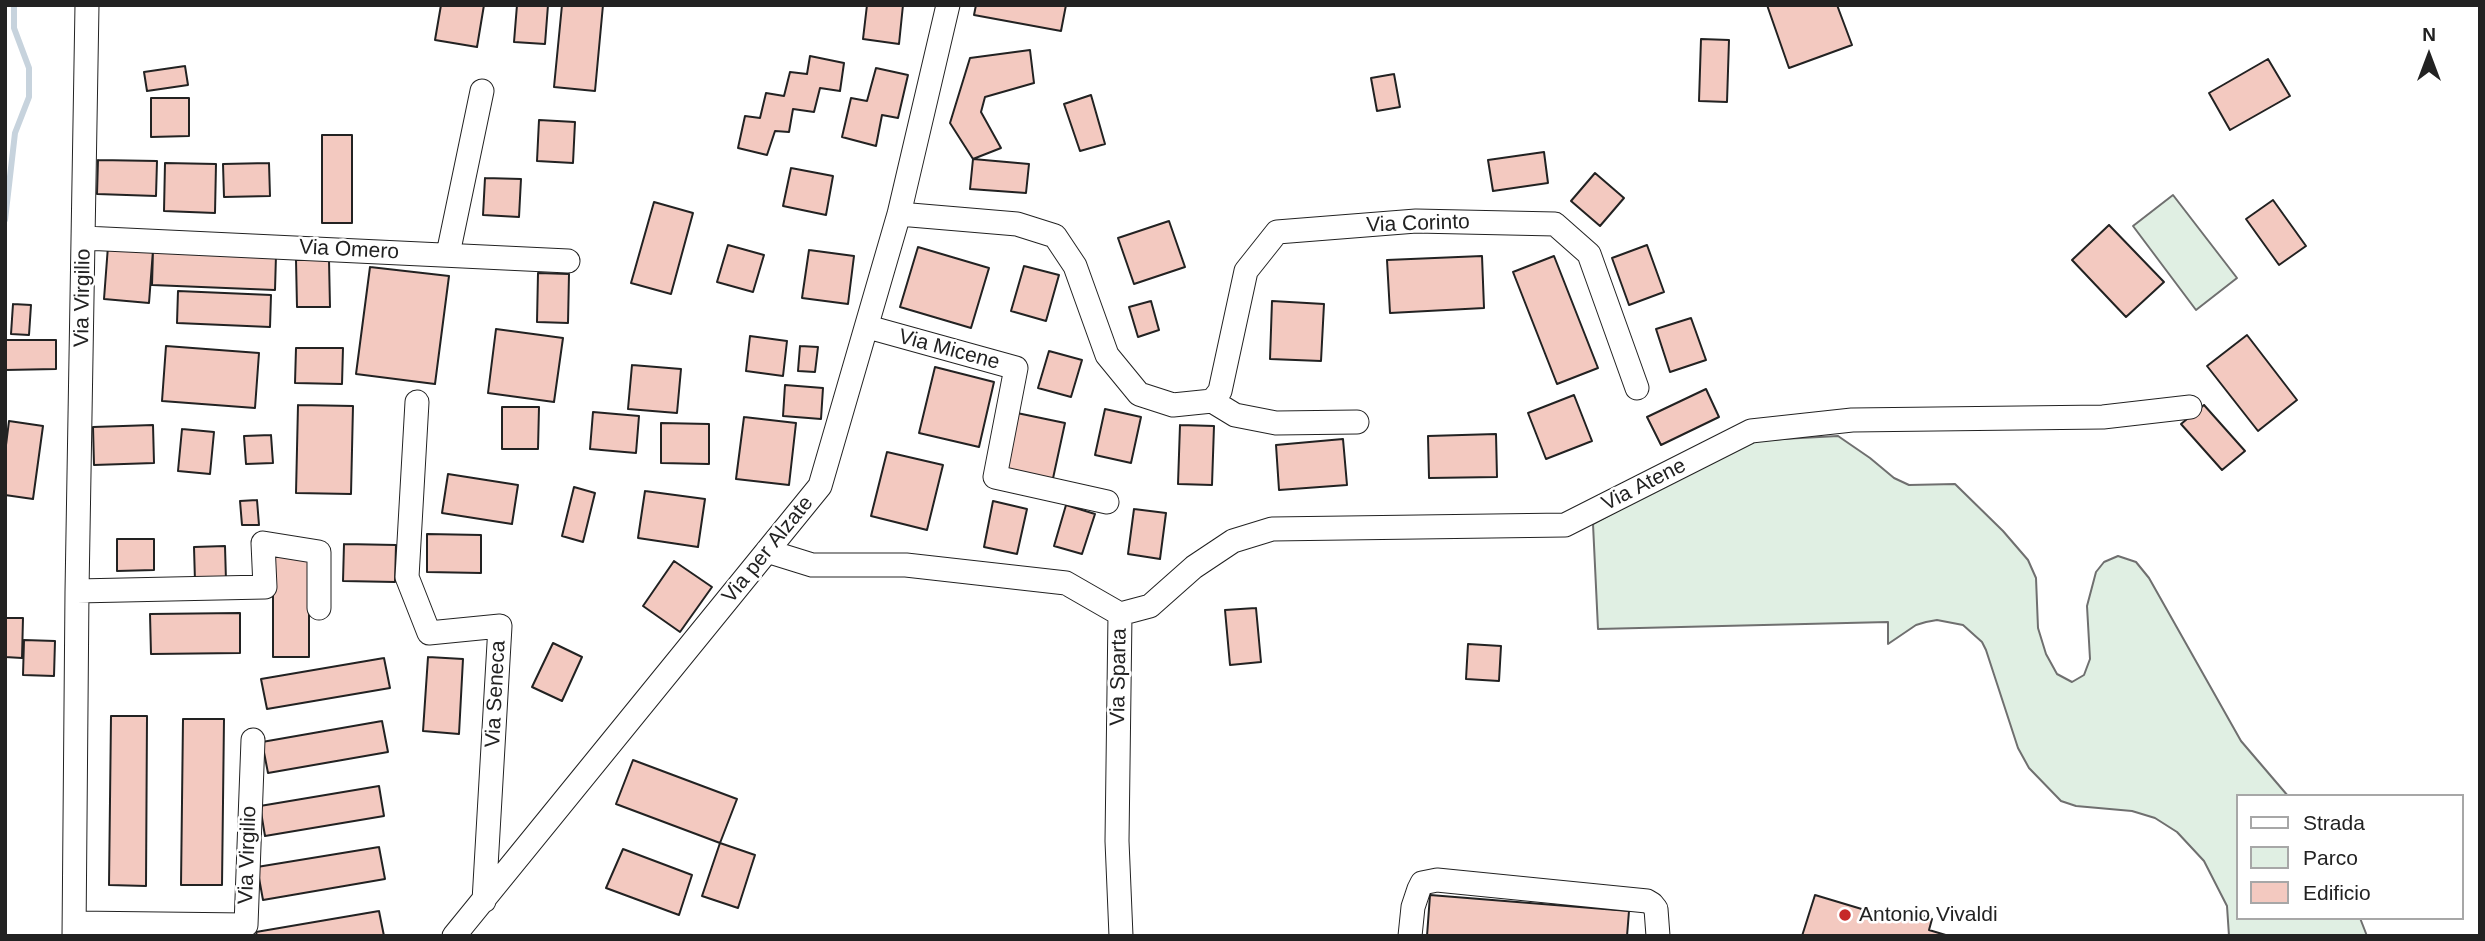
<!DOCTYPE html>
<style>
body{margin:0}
#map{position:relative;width:2485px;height:941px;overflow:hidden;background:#fff;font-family:Helvetica,sans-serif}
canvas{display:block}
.frame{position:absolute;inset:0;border:7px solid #222;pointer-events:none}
.legend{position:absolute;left:2236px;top:794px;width:228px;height:126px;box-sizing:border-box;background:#fff;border:2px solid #a7a7a7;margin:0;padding:9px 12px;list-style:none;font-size:21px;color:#222}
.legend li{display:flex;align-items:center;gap:14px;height:35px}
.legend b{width:35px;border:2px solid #a7a7a7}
.north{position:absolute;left:2394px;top:21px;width:70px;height:70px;-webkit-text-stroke:5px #fff;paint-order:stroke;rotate:0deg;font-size:19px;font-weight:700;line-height:28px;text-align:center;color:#222}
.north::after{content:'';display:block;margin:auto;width:24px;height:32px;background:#222;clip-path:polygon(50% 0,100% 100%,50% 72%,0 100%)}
</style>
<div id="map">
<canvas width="2485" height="941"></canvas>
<div class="frame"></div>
<ul class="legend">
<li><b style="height:9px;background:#fff"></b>Strada</li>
<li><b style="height:19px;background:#e0efe3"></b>Parco</li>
<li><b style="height:19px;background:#f3c9c0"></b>Edificio</li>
</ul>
<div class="north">N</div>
</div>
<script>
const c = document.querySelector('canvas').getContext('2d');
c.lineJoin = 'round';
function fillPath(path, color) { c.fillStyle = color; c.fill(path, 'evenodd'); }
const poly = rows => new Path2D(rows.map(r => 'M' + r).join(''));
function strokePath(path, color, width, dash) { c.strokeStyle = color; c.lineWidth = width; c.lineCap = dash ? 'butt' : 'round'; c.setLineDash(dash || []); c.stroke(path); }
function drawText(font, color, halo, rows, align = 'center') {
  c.font = font + ' Helvetica,sans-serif'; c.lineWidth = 5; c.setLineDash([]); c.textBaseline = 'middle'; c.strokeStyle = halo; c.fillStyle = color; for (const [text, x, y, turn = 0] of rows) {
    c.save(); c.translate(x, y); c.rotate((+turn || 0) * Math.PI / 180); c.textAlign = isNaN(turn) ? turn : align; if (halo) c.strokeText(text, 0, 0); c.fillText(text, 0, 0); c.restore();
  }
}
const green = poly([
 [2173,195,2237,278,2196,310,2133,226,2173,195],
 [1838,436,1870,458,1894,478,1909,485,1955,484,2003,531,2028,560,2036,578,2038,628,2046,654,2057,674,2072,682,2084,675,2090,659,2087,606,2096,572,2104,562,2118,556,2136,562,2149,578,2241,741,2288,796,2238,796,2238,918,2360,918,2367,936,2229,936,2227,906,2204,861,2177,832,2155,818,2132,811,2076,806,2061,801,2029,768,2018,748,1986,650,1982,642,1963,625,1937,620,1926,622,1916,625,1888,644,1888,622,1598,629,1593,524,1745,441,1838,436]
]);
fillPath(green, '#e0efe3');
strokePath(green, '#6f6f6f', 2);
strokePath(poly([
 [5,220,15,133,29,97,29,68,14,28,14,5]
]), '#c7d3dd', 6);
const building = poly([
 [441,5,484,5,477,47,435,40,441,5],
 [517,5,548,5,545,44,514,42,517,5],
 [562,5,603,5,595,91,554,87,562,5],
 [867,5,903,5,899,44,863,39,867,5],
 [976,5,1066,5,1061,31,974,15,976,5],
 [1767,5,1837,5,1852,45,1789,68,1767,5],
 [1701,39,1729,40,1727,102,1699,101,1701,39],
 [1030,50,1034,83,985,97,981,112,1001,148,973,159,950,123,970,58,1030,50],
 [810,56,844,63,840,91,820,88,814,112,793,109,789,132,775,131,767,155,738,148,745,116,760,118,766,93,784,96,790,72,807,74,810,56],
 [2268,59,2290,96,2230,130,2209,93,2268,59],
 [185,66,188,85,147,91,144,72,185,66],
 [876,68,908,75,898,118,882,115,876,146,842,137,851,98,867,101,876,68],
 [1394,74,1400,107,1377,111,1371,78,1394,74],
 [1091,95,1105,144,1080,151,1064,104,1091,95],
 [151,98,189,98,189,136,151,137,151,98],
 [539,120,575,122,573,163,537,161,539,120],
 [322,135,352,135,352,223,322,223,322,135],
 [1544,152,1548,183,1493,191,1488,160,1544,152],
 [973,159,1029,164,1026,193,970,189,973,159],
 [98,160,157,161,156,196,97,194,98,160],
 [165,163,216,164,215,213,164,211,165,163],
 [269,163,270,196,224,197,223,164,269,163],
 [791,168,833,176,826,215,783,206,791,168],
 [1595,173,1624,198,1600,226,1571,201,1595,173],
 [485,178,521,179,519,217,483,215,485,178],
 [2273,200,2306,246,2279,265,2246,219,2273,200],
 [654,202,693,213,671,294,631,283,654,202],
 [1169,221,1185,267,1134,284,1118,238,1169,221],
 [2109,225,2164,282,2126,317,2072,260,2109,225],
 [728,245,764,255,753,292,717,282,728,245],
 [1647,245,1664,292,1629,305,1612,258,1647,245],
 [108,246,153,250,149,303,104,299,108,246],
 [918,247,989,268,971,328,900,307,918,247],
 [153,250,276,255,275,290,152,285,153,250],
 [809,250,854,256,848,304,802,298,809,250],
 [1482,256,1484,308,1390,313,1387,260,1482,256],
 [1554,256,1598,368,1557,384,1513,272,1554,256],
 [296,260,329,260,330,307,297,307,296,260],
 [1024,266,1059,275,1046,321,1011,311,1024,266],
 [370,267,449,276,435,384,356,374,370,267],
 [538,273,569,274,568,323,537,322,538,273],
 [178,291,271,295,270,327,177,323,178,291],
 [1151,301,1159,330,1138,337,1129,307,1151,301],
 [1272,301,1324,304,1321,361,1270,359,1272,301],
 [13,304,31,305,29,335,11,334,13,304],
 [1691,318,1706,360,1670,372,1656,329,1691,318],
 [496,329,563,338,554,402,488,393,496,329],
 [2247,335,2297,400,2258,431,2207,366,2247,335],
 [750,336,787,341,783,376,746,371,750,336],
 [5,340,56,340,56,369,5,370,5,340],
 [166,346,259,353,255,408,162,401,166,346],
 [800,346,818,347,815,372,798,371,800,346],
 [296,348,343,348,342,384,295,383,296,348],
 [1049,351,1082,360,1071,397,1038,388,1049,351],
 [632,365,681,369,677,413,628,409,632,365],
 [935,367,994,382,979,447,919,433,935,367],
 [785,385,823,388,821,419,783,416,785,385],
 [1706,389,1719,417,1661,445,1647,417,1706,389],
 [1574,395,1592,441,1546,459,1528,413,1574,395],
 [298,405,353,406,351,494,296,493,298,405],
 [2204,405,2245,451,2222,470,2181,424,2204,405],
 [502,407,539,407,538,449,502,449,502,407],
 [1105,409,1141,417,1131,463,1095,455,1105,409],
 [593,412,639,416,636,453,590,449,593,412],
 [1017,413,1065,423,1052,483,1004,472,1017,413],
 [744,417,796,423,789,485,736,479,744,417],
 [9,421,43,426,33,499,5,495,5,453,9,421],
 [661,423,709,424,709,464,661,463,661,423],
 [153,425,154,463,94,465,93,427,153,425],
 [1180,425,1214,426,1212,485,1178,484,1180,425],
 [182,429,214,432,210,474,178,471,182,429],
 [1496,434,1497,477,1429,478,1428,436,1496,434],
 [271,435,273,463,246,464,244,436,271,435],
 [1343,439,1347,485,1279,490,1276,445,1343,439],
 [887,452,943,465,927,530,871,516,887,452],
 [448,474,518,485,512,524,442,513,448,474],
 [574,487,595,493,583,542,562,536,574,487],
 [645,491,705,499,698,547,638,538,645,491],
 [257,500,259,525,242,525,240,501,257,500],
 [993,501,1027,509,1017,554,984,547,993,501],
 [1066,505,1095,514,1082,554,1054,546,1066,505],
 [1134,509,1166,513,1160,559,1128,554,1134,509],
 [427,534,481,535,481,573,427,572,427,534],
 [117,539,154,539,154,570,117,571,117,539],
 [344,544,396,545,395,582,343,581,344,544],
 [225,546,226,581,195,582,194,547,225,546],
 [273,557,309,557,309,657,273,657,273,557],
 [674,561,712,587,680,632,643,606,674,561],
 [1256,608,1261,662,1230,665,1225,610,1256,608],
 [240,613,240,653,151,654,150,614,240,613],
 [5,618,23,618,22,658,5,657,5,618],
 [24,640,55,641,54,676,23,675,24,640],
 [553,643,582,657,562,701,532,687,553,643],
 [1468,644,1501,646,1499,681,1466,679,1468,644],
 [428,657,463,659,459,734,423,731,428,657],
 [384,658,390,688,267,709,261,679,384,658],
 [111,716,147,716,146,886,109,885,111,716],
 [183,719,224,719,222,885,181,885,183,719],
 [382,721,388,752,268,773,262,742,382,721],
 [633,760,737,799,720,843,616,804,633,760],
 [379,786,384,816,265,836,260,806,379,786],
 [720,843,755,855,738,908,702,896,720,843],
 [379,847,385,879,263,900,257,867,379,847],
 [623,849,692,875,679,915,606,888,623,849],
 [1430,895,1629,911,1627,936,1427,936,1430,895],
 [1815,895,1905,922,1908,911,1932,919,1929,930,1949,936,1802,936,1815,895],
 [379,911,384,936,257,936,256,932,379,911]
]);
fillPath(building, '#f3c9c0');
strokePath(building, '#222', 2);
const minor = poly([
 [899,214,1017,224,1055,236,1075,266,1107,355,1139,394,1173,405,1212,401,1220,391,1246,271,1277,232,1416,221,1555,224,1589,254,1637,388],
 [84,238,568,261],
 [448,254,482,91],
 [868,327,1016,368,995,477,1107,502],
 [1212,401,1235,415,1276,423,1357,422],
 [417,402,407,577,429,633,500,626,484,901],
 [767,551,812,565,906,565,1066,583,1120,614,1117,841,1121,936],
 [77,591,265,587,263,543,319,552,319,608],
 [1120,614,1150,606,1194,567,1233,541,1272,529,1565,525,1751,431,1852,420,2103,417,2190,407],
 [75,923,246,925,253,740],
 [74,936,77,591,87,5],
 [454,936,820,486,899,214,948,5],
 [1410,936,1413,907,1419,889,1422,883,1437,880,1647,901,1652,904,1656,909,1658,936]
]);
strokePath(minor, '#222', 25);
strokePath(minor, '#fff', 23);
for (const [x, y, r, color] of [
 [1845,915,7,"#c62828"]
]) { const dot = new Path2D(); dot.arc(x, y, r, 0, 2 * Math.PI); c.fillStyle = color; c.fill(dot); strokePath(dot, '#fff', 2.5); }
drawText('21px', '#222', '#fff', [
 ["Via Corinto",1418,224,-2],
 ["Via Omero",349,250,3],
 ["Via Virgilio",83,298,-89],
 ["Via Micene",949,350,15],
 ["Via Atene",1644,485,-27],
 ["Via per Alzate",768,550,-51],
 ["Via Sparta",1119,677,-89],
 ["Via Seneca",496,694,-87],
 ["Via Virgilio",248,855,-88]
]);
drawText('21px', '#222', '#fff', [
 ["Antonio Vivaldi",1859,915]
], 'left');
</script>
